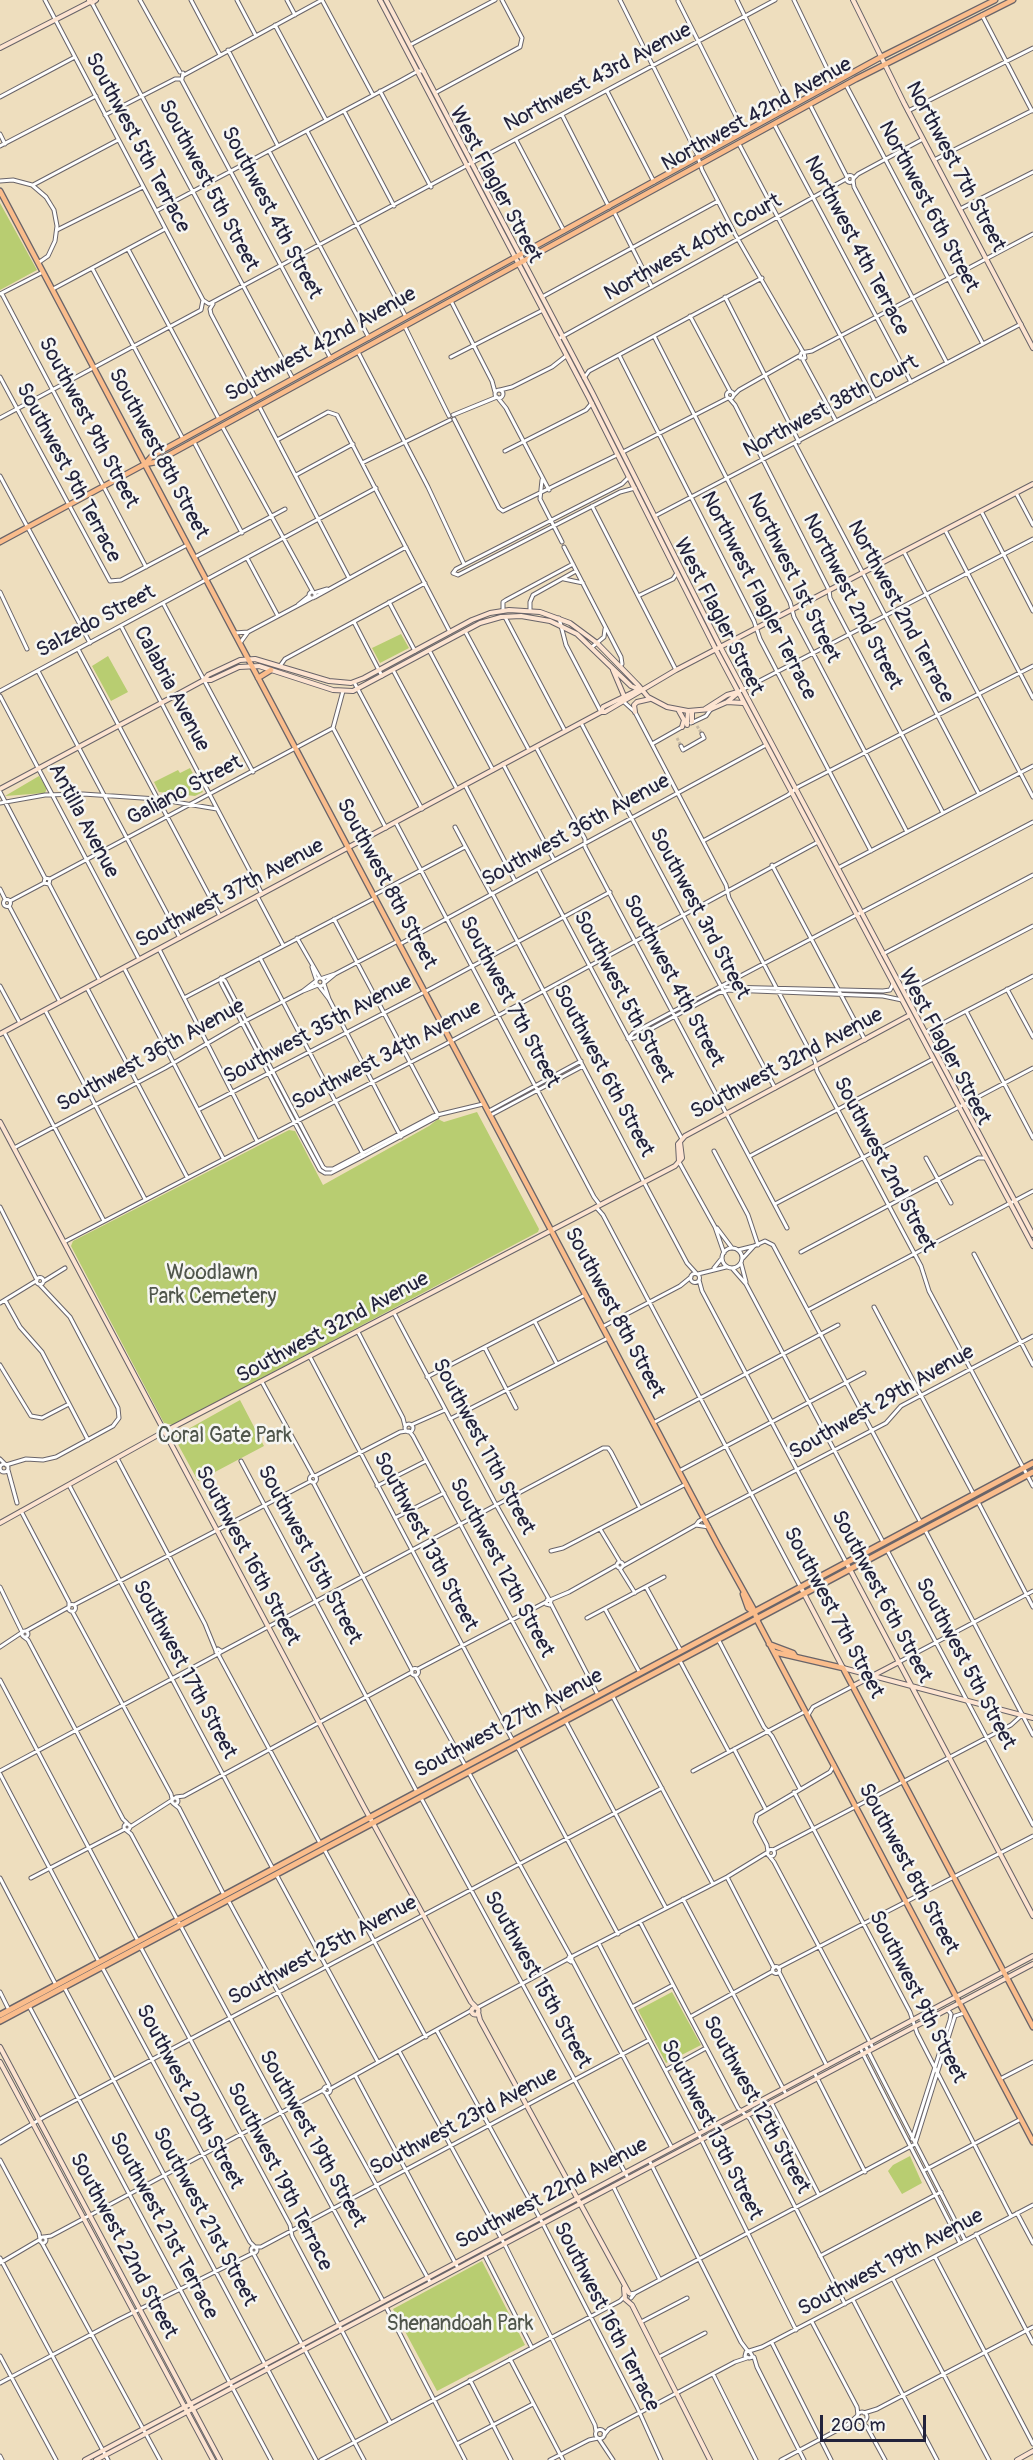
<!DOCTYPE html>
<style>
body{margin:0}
#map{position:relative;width:1033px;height:2460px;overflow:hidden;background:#eedebe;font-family:Pangolin,sans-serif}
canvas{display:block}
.scale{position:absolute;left:820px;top:2415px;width:106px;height:27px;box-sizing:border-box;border:3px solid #22223b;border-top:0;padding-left:8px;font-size:18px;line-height:21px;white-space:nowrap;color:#22223b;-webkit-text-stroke:4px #f6f6f2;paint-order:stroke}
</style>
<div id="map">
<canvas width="1033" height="2460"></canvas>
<div class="scale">200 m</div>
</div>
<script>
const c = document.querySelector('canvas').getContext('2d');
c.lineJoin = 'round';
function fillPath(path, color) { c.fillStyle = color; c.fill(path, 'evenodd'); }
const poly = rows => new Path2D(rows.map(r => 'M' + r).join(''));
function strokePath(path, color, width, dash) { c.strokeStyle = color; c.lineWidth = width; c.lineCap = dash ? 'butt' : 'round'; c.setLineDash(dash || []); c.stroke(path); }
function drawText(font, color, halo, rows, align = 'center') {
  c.font = font + ' Pangolin,sans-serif'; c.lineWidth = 5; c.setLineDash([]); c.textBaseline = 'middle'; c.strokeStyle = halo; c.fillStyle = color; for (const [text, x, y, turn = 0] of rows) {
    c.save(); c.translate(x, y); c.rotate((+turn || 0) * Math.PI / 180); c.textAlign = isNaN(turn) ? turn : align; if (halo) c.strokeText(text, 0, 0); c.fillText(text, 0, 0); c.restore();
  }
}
fillPath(poly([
 [0,203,37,270,0,290],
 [401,634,409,648,380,663,372,648],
 [108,656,128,692,111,701,92,666],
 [190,768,203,792,195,796,159,792,154,782,178,770,180,773],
 [39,776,47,788,45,793,5,796],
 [477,1112,539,1229,538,1232,173,1425,164,1423,71,1246,73,1241,289,1130,295,1131,323,1185,429,1126,438,1119,444,1122],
 [240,1400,264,1446,198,1481,174,1437],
 [672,1992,701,2045,666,2063,638,2010],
 [910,2156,922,2183,902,2194,888,2171,893,2165],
 [482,2261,525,2345,437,2391,393,2309]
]), '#b8cd71');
strokePath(poly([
 [697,726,702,734],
 [677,738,681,746]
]), '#c5b8a4', 3, [3, 1.5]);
const street = poly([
 [45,0,203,300,209,304,775,0],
 [140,0,180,72],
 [191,0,220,55],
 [237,0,256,36],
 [287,0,295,15],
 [322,0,373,95],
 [620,0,697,154,702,170,735,234,803,352],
 [737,0,789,107],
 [794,0,834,83],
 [678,1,744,132],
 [92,3,293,379],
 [982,15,1032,111],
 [275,25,326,120],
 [410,45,495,0],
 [228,50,278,146],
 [184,75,322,0],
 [181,79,331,359],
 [846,85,983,344],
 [380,91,431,187],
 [607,91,654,182],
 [435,93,520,47,522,38,502,0],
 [0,97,75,57],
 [810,105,847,177],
 [344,111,394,206],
 [908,111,1033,48],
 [105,115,175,79,182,79,183,73],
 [562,115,609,207],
 [774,124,911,382],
 [307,131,406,317],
 [0,134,5,144],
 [516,140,564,231],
 [739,144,875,401],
 [0,146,96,96],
 [269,151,369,338],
 [934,160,1033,110],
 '846.5 179a3.5 3.5 0 1 1 7 0a3.5 3.5 0 1 1-7 0Z',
 [853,179,858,174,923,139],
 [853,180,854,187,947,363],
 [0,181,13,180,32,185,46,197,54,210,57,226,55,241,48,256,38,263],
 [33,185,118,140],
 [960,209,1033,172],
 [156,211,400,81,418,71,424,71],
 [614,212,652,287],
 [57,230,143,187],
 [128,249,219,419],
 [92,268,183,439],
 [53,289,165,229],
 [0,294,43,272],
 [2,294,146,567],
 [542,297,718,201],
 [725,297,799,442],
 [451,301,492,381,495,392],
 [213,304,210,309,211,314,256,399],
 [690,316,730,391],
 [405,327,449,416],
 [654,336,790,602,794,617,907,832],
 [558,339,846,179],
 [358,352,428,487,464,564],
 [804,353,805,358,800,358,801,353,812,351,1033,234],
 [619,355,754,621,760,639,871,851],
 [451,357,543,310],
 [803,360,836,421],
 [0,377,110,581,121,580,187,545],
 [584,378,589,371,762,278],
 [500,390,512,387,552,367,566,356],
 '495 394a4 4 0 1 1 8 0a4 4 0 1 1-8 0Z',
 '726.5 395a3.5 3.5 0 1 1 7 0a3.5 3.5 0 1 1-7 0Z',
 [734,395,739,390,799,356],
 [498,398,506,408,549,490],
 [729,398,735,405,829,590,830,598,943,813],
 [259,406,349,578],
 [453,415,497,397],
 [0,418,201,310,203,300],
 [454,419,499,508,503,511,617,455],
 [222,426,313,592],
 [277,440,328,412,337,415,450,632],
 [194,442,242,533],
 [795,444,979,794],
 [505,451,586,410,592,403],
 [623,452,728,398],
 [362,463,450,420],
 [296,475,353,444],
 [0,476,90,643],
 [542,480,540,499,562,542],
 [1016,493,1033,525],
 [592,506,676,670],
 [981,511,1033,611],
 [655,516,1021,324],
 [945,530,1033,698],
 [564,547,621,657,622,664,620,666],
 [904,552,1033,797],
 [195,557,285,509],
 [247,558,278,616],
 [453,573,458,575,620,492,635,488],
 [453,573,456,569,622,484,629,477],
 [564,579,583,583],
 '309 595a3 3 0 1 1 6 0a3 3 0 1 1-6 0Z',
 [0,592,27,649],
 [314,593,327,589],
 [638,596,673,579,677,573],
 [315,597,406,547],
 [389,602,415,651],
 [163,603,253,772],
 [298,605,309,596],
 [530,610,530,602,533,595,576,571],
 [503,611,503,602,506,600,573,564],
 [505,617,565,731],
 [559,618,566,645,601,712],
 [354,622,382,676],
 [121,626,262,894],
 [465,631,529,750],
 [235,633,248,632],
 [240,643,248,632,312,598],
 [592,647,604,637,605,629],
 [78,649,220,916],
 [429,650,493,770],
 [280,666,285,659,425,583],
 [393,670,457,789],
 [38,671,180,938],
 [354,682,422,809],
 [0,691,376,488],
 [343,691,333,728,386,828],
 [738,692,1033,539],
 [0,696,139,959],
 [624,702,635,712,726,885,729,898,815,1061,817,1071,921,1266,929,1291,1033,1486],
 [581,723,775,1088],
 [691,723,706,716,711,709],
 [652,744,682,727],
 [681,746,683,750,704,738,702,734],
 [536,747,585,839,585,847,787,1228],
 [503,764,554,860],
 [465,785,515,881],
 [0,792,45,878,44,883,49,884,50,879,45,878],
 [0,803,45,795,83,794,157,799,217,809],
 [396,823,594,1197,600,1205],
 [455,827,491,894],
 [703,841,788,795,798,787,1033,666],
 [772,865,865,1040],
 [838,868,1033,766],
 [538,869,682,1139],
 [50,879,333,728],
 [49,884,100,981],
 [0,889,5,899],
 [492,893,647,1188,687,1263,696,1273],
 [374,895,465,847],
 [257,896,283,945],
 '3.5 903a3.5 3.5 0 1 1 7 0a3.5 3.5 0 1 1-7 0Z',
 [10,901,44,883],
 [9,906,60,1002],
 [334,919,438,1115],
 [297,938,320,978],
 [400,944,766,745],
 [159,949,257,1141],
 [883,954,1033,875],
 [260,958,364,1156],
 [312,967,316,979],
 [124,968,223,1158],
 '316 982a4 4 0 1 1 8 0a4 4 0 1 1-8 0Z',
 [221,978,221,983,291,1116,320,1170,325,1173],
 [221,978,225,981,323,1167,326,1169],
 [323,978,335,974],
 [324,983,335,974,398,941],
 [324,984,329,999,401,1137],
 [0,986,20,1023],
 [319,986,329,999],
 [725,987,883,991,890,990,893,984],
 [87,988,187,1177],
 [902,988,916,987,1033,926],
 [1007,989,1033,1037],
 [303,991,316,981],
 [907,997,915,988],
 [184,998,375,898],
 [45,1010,145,1199],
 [966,1011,1033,1138],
 [4,1032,104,1221],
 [926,1032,1033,976],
 [628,1039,633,1033,672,1012,1033,822],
 [628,1039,634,1038,718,993,729,990,883,996,902,1000],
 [198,1110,432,988,610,892],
 [489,1111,581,1061],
 [491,1115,583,1066],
 [14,1148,165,1068,249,1019,303,991,318,985],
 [714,1151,748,1215,758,1245],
 [750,1156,933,1059],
 [926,1158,951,1203],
 [679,1162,715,1227,724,1253],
 [326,1169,333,1169,433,1116,483,1104],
 [326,1173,331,1173,364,1156,437,1117],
 [775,1204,1033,1068],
 [0,1207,37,1280],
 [596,1207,603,1215,800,1586],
 [717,1228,732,1248],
 [64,1242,444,1045,818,842],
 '722 1258a10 10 0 1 1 20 0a10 10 0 1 1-20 0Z',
 [738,1250,754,1246,765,1241,773,1245,921,1523],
 [801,1252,978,1158,985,1158],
 [974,1254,1033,1365],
 [743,1258,754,1246],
 [741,1263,746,1282],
 [714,1268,722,1258],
 [732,1268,746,1284,883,1542],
 '690.5 1278a4.5 4.5 0 1 1 9 0a4.5 4.5 0 1 1-9 0Z',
 [698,1274,726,1267],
 '36.5 1281a3.5 3.5 0 1 1 7 0a3.5 3.5 0 1 1-7 0Z',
 [699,1280,702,1291,846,1562],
 [44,1281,65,1268],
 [5,1300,20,1327,42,1352,88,1440],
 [0,1303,36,1281],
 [874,1307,974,1495],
 [808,1310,1033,1191],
 [394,1313,494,1501,549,1599],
 [535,1322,557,1364],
 [602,1327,680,1286,691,1277],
 [358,1332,403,1418,405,1426],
 [485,1348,516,1408],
 [310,1357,513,1741],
 [0,1365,31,1416,42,1418,69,1404],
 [427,1377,585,1295],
 [262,1382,313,1475],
 [450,1419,608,1338],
 [653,1423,838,1325],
 '405 1428a4 4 0 1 1 8 0a4 4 0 1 1-8 0Z',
 [411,1425,445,1410],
 [409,1431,413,1436,562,1714],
 [117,1458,205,1624,216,1651],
 [0,1459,5,1464],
 [241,1461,417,1792],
 '0 1468a4 4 0 1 1 8 0a4 4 0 1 1-8 0Z',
 [6,1465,26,1459,43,1460,56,1457,113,1426,119,1418,118,1408,70,1317,40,1285],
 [8,1470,17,1503],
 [679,1471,864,1373],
 '309.5 1479a3.5 3.5 0 1 1 7 0a3.5 3.5 0 1 1-7 0Z',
 [315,1476,400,1432,407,1431],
 [313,1482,412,1670],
 [69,1485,273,1869],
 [377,1486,426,1461],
 [978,1502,1033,1607],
 [21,1511,69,1602,69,1606],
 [395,1518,444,1493],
 [696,1525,709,1527],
 [600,1529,620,1562],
 [925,1530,1033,1735],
 [887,1550,1033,1825],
 [551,1551,563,1548,686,1484],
 '617 1565a3 3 0 1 1 6 0a3 3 0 1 1-6 0Z',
 [623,1566,696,1525,699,1521,886,1423,901,1406,1033,1336],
 [620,1569,635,1593],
 [0,1587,22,1632],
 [646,1587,681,1651],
 [547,1600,551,1601,550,1605,546,1604,547,1600],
 [550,1600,569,1592,617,1565],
 [551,1604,598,1695],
 '68.5 1608a3.5 3.5 0 1 1 7 0a3.5 3.5 0 1 1-7 0Z',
 [74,1605,311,1481],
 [605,1609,640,1673],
 [72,1611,171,1794,172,1799],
 [587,1618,664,1577],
 '22 1634a3 3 0 1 1 6 0a3 3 0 1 1-6 0Z',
 [26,1631,69,1607],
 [24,1637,28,1640,123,1819,127,1823],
 [719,1641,764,1727,772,1736,800,1789],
 [0,1647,21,1633],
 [218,1649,221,1651,219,1654,216,1652,218,1649],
 [221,1652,603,1448,608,1448,611,1452,640,1508],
 [218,1654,320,1843],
 [680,1661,729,1752],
 [899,1662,1033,1591],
 '411.5 1672a3.5 3.5 0 1 1 7 0a3.5 3.5 0 1 1-7 0Z',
 [418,1669,546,1602],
 [415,1675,465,1765],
 [0,1680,138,1941],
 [612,1695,713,1884],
 [808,1715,813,1707,853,1686],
 [565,1720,666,1908],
 [517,1746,618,1934],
 [734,1749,765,1808],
 [0,1771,218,1654],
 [693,1771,804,1712],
 [469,1773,571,1957],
 [0,1774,99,1962],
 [794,1792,910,2012,917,2033,1011,2216],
 [176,1797,184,1796,412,1672],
 '172 1801a3 3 0 1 1 6 0a3 3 0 1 1-6 0Z',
 [421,1798,628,2178],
 [174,1804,179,1808,224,1895],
 '124 1827a3 3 0 1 1 6 0a3 3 0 1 1-6 0Z',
 [130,1827,172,1800],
 [126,1830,131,1834,383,2301],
 [324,1849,426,2037],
 '767.5 1853a3.5 3.5 0 1 1 7 0a3.5 3.5 0 1 1-7 0Z',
 [773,1850,1011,1725,1022,1715],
 [768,1852,767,1845,755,1822,757,1815,830,1772,834,1765],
 [770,1857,774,1862,873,2048],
 [276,1874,378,2062],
 [727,1877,774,1968],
 [0,1878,56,1985],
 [31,1878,125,1829],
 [683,1899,786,2094],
 [228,1900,329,2085],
 [640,1922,738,2108,750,2119,845,2304],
 [599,1944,697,2131,796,2330],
 [140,1946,290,2225,292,2236,390,2422],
 [569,1957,572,1958,571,1962,568,1960,569,1957],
 [571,1957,727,1877,768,1852],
 [572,1960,672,2148],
 '772.5 1970a3.5 3.5 0 1 1 7 0a3.5 3.5 0 1 1-7 0Z',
 [102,1967,250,2242,255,2247],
 [778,1968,1033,1836],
 [779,1972,827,2066],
 [64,1987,316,2460],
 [0,1992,9,2010],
 [29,2006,271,2460],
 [632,2007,673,1985],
 [477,2008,568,1959],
 [690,2017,773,1971],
 [437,2031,543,2224,637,2407,661,2460],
 [865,2045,965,2240],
 [860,2048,960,2243],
 [399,2051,506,2247,595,2425,596,2431],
 [666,2070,706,2048],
 [814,2072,865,2172],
 [355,2075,458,2268],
 [1000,2079,1033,2062],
 '323.5 2090a3.5 3.5 0 1 1 7 0a3.5 3.5 0 1 1-7 0Z',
 [330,2089,472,2010],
 [326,2094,430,2282],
 [771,2102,819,2195],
 [912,2139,950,2020,951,2014,947,2009],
 [0,2143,44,2117,662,1788],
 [0,2160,39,2233,40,2239],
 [649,2160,741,2342,747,2350],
 [923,2171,1021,2119],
 [613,2186,660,2280],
 [1017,2213,1033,2243],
 [976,2234,1033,2343],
 '40 2240a3 3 0 1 1 6 0a3 3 0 1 1-6 0Z',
 [44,2237,51,2236,109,2205,325,2089],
 [42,2243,160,2460],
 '251 2250a3 3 0 1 1 6 0a3 3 0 1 1-6 0Z',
 [255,2247,261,2247,649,2040],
 [253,2253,364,2460],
 [484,2254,532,2348],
 [820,2256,941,2192],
 [935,2257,1033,2444],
 [0,2258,108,2460],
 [0,2263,39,2240],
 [893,2279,989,2460],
 [630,2294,635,2293,915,2144,955,2016,964,2013],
 [631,2298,635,2293],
 [853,2300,937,2460],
 [386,2307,465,2460],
 [641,2322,687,2298],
 [812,2322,857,2407,858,2415],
 [772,2343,831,2460],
 [750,2352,753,2357,749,2358,745,2356,746,2352,762,2347,1033,2205],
 [0,2356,56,2460],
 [659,2357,705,2333],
 [754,2357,757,2367,804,2460],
 [510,2359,563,2460],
 [713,2374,756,2460],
 [470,2380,511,2460],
 [0,2383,118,2320,253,2253],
 '857 2417a5 5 0 1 1 10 0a5 5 0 1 1-10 0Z',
 [864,2413,877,2409,1033,2327],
 [861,2422,867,2427,885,2460],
 '595.5 2434a4.5 4.5 0 1 1 9 0a4.5 4.5 0 1 1-9 0Z',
 [604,2435,609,2429,735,2362,747,2358],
 [599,2439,613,2460],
 [457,2444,533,2404],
 [0,2456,2,2460],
 [321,2460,620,2301,625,2296],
 [550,2460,589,2440,598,2438],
 [781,2460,847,2425,857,2416]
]);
const secondary = poly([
 [89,0,92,3,96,0],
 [380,0,588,396,716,650,1033,1246],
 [386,0,592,392,723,652,1033,1235],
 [853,0,904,103,1033,348],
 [0,48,90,2],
 [613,670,624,696],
 [205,680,211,680,239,667,259,666,333,690,353,691,480,623,501,617,521,616,550,621,577,634,631,686,640,690],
 [727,702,743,703],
 [705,709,727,695,738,692],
 [679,711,684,720,682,727],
 [692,711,692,722],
 [601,712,603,707,638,690],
 [635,712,634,705,637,702,650,699],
 [687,725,688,711],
 [0,789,180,693,204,680,208,675,240,660,255,659,329,681,351,683,364,678,472,620,490,613,509,610,540,612,570,623,597,643,638,685,648,697,667,707,688,711,711,709,727,702,738,693],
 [0,1034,601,712,605,712,676,670,1033,484],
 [0,1122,364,1807,471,2002,476,2007],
 [679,1162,678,1144,685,1136,910,1015],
 [0,1523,158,1435,675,1166,682,1158,680,1142],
 [846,1562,1033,1916],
 [800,1586,843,1668,1033,1718],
 [853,1686,899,1662],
 '471.5 2011a3.5 3.5 0 1 1 7 0a3.5 3.5 0 1 1-7 0Z',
 [478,2012,480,2020,629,2293],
 [0,2047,220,2460],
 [0,2062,213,2460],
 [624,2288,625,2299,632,2305,710,2460],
 [85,2460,1033,1956],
 [96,2460,1033,1964],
 [1017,2460,1033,2451]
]);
const primary = poly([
 [0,191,718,1545,753,1608,758,1622,1033,2142],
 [145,464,152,456,744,132,881,57,995,0],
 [0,542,145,464,156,462,856,79,1013,0],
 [258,678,271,670],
 [743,1594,748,1608,753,1612],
 [769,1644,793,1653,795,1656],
 [774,1652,843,1668,1033,2027]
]);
const highway = poly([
 [0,2015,1033,1463],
 [0,2021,1033,1472]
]);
strokePath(street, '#696469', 5);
strokePath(secondary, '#696469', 6);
strokePath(primary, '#696469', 7);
strokePath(highway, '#696469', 8);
strokePath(street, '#fff', 3);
strokePath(secondary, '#fde4d1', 4);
strokePath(primary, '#fabc8b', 4.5);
strokePath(highway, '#fabc8b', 5);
drawText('21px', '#22223b', '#f6f6f2', [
 ["Northwest 43rd Avenue",598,78,-28],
 ["Northwest 42nd Avenue",757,115,-29],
 ["Southwest 5th Terrace",137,143,62],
 ["Northwest 7th Street",955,167,62],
 ["West Flagler Street",495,185,62],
 ["Southwest 5th Street",208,186,62],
 ["Northwest 6th Street",928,207,62],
 ["Southwest 4th Street",271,213,62],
 ["Northwest 4th Terrace",856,246,62],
 ["Northwest 40th Court",693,248,-29],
 ["Southwest 42nd Avenue",321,345,-29],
 ["Northwest 38th Court",831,407,-28],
 ["Southwest 9th Street",88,423,62],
 ["Southwest 8th Street",158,454,62],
 ["Southwest 9th Terrace",68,473,62],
 ["Northwest 1st Street",793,578,64],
 ["Northwest Flagler Terrace",758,596,63],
 ["Northwest 2nd Street",852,602,63],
 ["Northwest 2nd Terrace",900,612,62],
 ["West Flagler Street",718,617,63],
 ["Salzedo Street",96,622,-28],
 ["Calabria Avenue",171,689,62],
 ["Galiano Street",185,791,-28],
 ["Antilla Avenue",83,821,62],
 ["Southwest 36th Avenue",576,831,-29],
 ["Southwest 8th Street",386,884,62],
 ["Southwest 37th Avenue",230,894,-28],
 ["Southwest 3rd Street",699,914,62],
 ["Southwest 4th Street",673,981,62],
 ["Southwest 5th Street",623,997,62],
 ["Southwest 7th Street",509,1002,62],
 ["Southwest 35th Avenue",318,1030,-28],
 ["West Flagler Street",944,1047,62],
 ["Southwest 36th Avenue",151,1056,-29],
 ["Southwest 34th Avenue",387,1056,-28],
 ["Southwest 32nd Avenue",787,1064,-28],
 ["Southwest 6th Street",603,1071,62],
 ["Southwest 2nd Street",884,1165,62],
 ["Southwest 8th Street",614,1313,62],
 ["Southwest 32nd Avenue",333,1328,-28],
 ["Southwest 29th Avenue",882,1403,-30],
 ["Southwest 11th Street",483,1447,62],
 ["Southwest 13th Street",425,1542,62],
 ["Southwest 15th Street",309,1555,62],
 ["Southwest 16th Street",247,1556,62],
 ["Southwest 12th Street",501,1568,62],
 ["Southwest 6th Street",881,1597,62],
 ["Southwest 7th Street",833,1613,62],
 ["Southwest 5th Street",965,1664,62],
 ["Southwest 17th Street",184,1670,62],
 ["Southwest 27th Avenue",509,1724,-28],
 ["Southwest 8th Street",908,1869,62],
 ["Southwest 25th Avenue",323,1951,-28],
 ["Southwest 15th Street",537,1980,61],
 ["Southwest 9th Street",917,1997,63],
 ["Southwest 20th Street",189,2097,62],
 ["Southwest 12th Street",756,2105,61],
 ["Southwest 23rd Avenue",464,2122,-28],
 ["Southwest 13th Street",711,2130,63],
 ["Southwest 19th Street",312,2139,61],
 ["Southwest 19th Terrace",279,2177,63],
 ["Southwest 22nd Avenue",552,2194,-28],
 ["Southwest 21st Street",204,2217,62],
 ["Southwest 21st Terrace",163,2226,62],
 ["Southwest 22nd Street",123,2246,62],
 ["Southwest 19th Avenue",891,2263,-28],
 ["Southwest 16th Terrace",606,2317,63]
]);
drawText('21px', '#4f554b', '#f6f6f2', [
 ["Woodlawn",212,1274],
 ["Park Cemetery",212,1298],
 ["Coral Gate Park",225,1437],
 ["Shenandoah Park",460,2325]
]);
</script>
